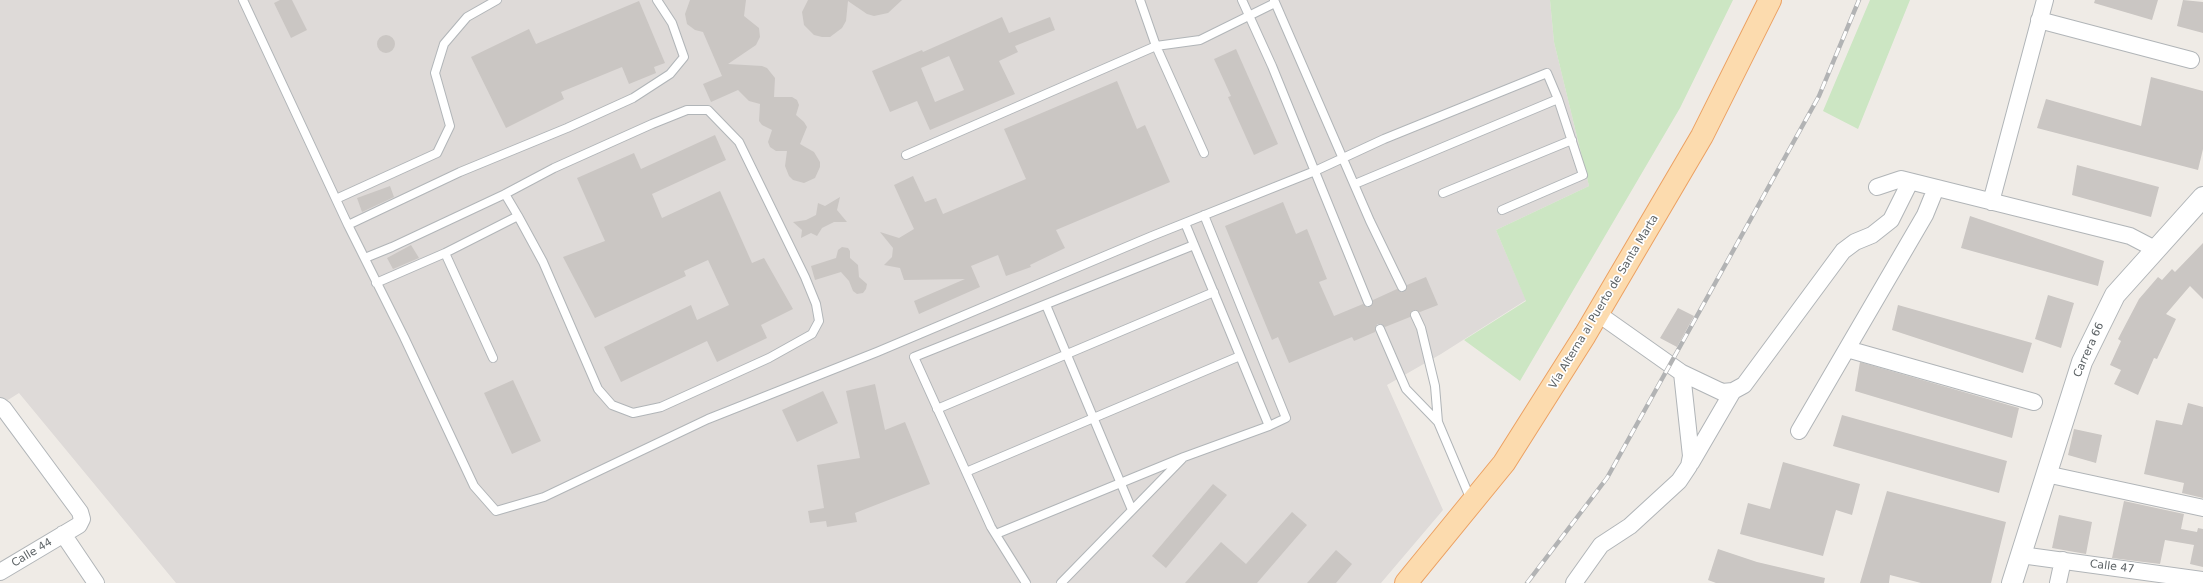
<!DOCTYPE html>
<meta charset="utf-8">
<style>
body{margin:0}
canvas{display:block;background:#efebe6}
</style>
<canvas width="2203" height="583"></canvas>
<script>
const c = document.querySelector('canvas').getContext('2d');
c.lineJoin = 'round';
function fillPath(path, color) { c.fillStyle = color; c.fill(path, 'evenodd'); }
const poly = rows => new Path2D(rows.map(r => 'M' + r).join(''));
function strokePath(path, color, width, dash) { c.strokeStyle = color; c.lineWidth = width; c.lineCap = dash ? 'butt' : 'round'; c.setLineDash(dash || []); c.stroke(path); }
function drawText(font, color, halo, rows, align = 'center') {
  c.font = font + ' "DejaVu Sans",sans-serif'; c.lineWidth = 3.5; c.setLineDash([]); c.textBaseline = 'middle'; c.strokeStyle = halo; c.fillStyle = color; for (const [text, x, y, turn = 0] of rows) {
    c.save(); c.translate(x, y); c.rotate((+turn || 0) * Math.PI / 180); c.textAlign = isNaN(turn) ? turn : align; if (halo) c.strokeText(text, 0, 0); c.fillText(text, 0, 0); c.restore();
  }
}
fillPath(poly([
 [0,0,1550,0,1554,42,1589,186,1496,230,1526,300,1441,354,1387,385,1443,510,1381,583,176,583,19,393,0,405]
]), '#dedad8');
fillPath(poly([
 [1550,0,1733,0,1680,108,1520,381,1464,340,1526,301,1496,230,1589,186,1554,42],
 [1870,0,1910,0,1858,129,1823,111]
]), '#cce6c3');
fillPath(poly([
 [280,0,292,0,307,30,291,38,274,3],
 [690,0,746,0,744,16,759,28,760,37,756,45,728,64,762,66,767,68,775,78,774,97,792,97,797,100,799,105,796,115,804,122,807,127,800,144,814,152,820,162,820,167,815,178,804,183,793,180,789,176,785,166,787,151,776,151,770,147,768,142,772,130,762,125,759,121,760,104,749,101,738,90,711,102,703,84,722,76,703,32,695,30,687,24,685,14],
 [808,0,902,0,888,13,874,16,867,14,848,1,846,21,842,28,830,37,822,37,814,35,804,25,802,12],
 [2095,0,2158,0,2152,20,2094,3],
 [2183,0,2203,2,2203,33,2177,26],
 [639,1,665,63,654,67,656,73,629,84,622,67,561,92,564,99,506,128,471,57,529,29,536,44],
 [1002,17,1009,33,1050,17,1055,30,1015,46,1018,52,999,61,1015,94,930,130,917,101,890,112,872,71,922,50,923,52],
 [949,56,964,90,935,102,921,68],
 '377 44a9 9 0 1 1 18 0a9 9 0 1 1-18 0Z',
 [1236,49,1278,144,1254,155,1228,97,1231,96,1214,59],
 [2151,77,2203,91,2203,149,2198,170,2037,128,2046,99,2141,126],
 [1117,81,1137,129,1145,125,1170,182,1056,230,1065,248,1030,265,1031,267,1006,276,998,255,971,266,980,287,919,314,914,301,965,279,904,280,900,268,884,265,892,257,893,248,880,232,899,238,914,229,894,185,913,176,925,202,936,198,943,214,1026,179,1004,129],
 [715,135,726,160,652,194,662,218,720,191,752,263,764,258,793,309,761,325,767,338,717,362,707,341,621,382,604,347,691,305,697,320,729,305,708,260,684,271,686,276,595,318,563,257,605,241,577,178,634,153,641,169],
 [2077,165,2159,187,2151,217,2072,195],
 [390,186,394,197,362,212,357,198],
 [840,197,837,210,847,222,834,222,822,228,817,236,811,233,801,238,802,230,793,222,806,220,816,215,818,203,825,206],
 [1283,202,1296,234,1307,229,1327,279,1319,282,1334,316,1363,304,1367,307,1370,307,1373,300,1397,289,1404,292,1407,285,1426,277,1438,305,1420,312,1413,310,1410,317,1385,327,1381,324,1377,324,1375,332,1354,341,1352,337,1289,363,1278,337,1272,340,1225,226],
 [1970,216,2104,261,2098,286,1961,248],
 [2203,243,2203,299,2190,286,2166,314,2176,319,2157,359,2154,358,2138,395,2114,384,2121,370,2110,365,2121,341,2118,339,2139,299,2158,277,2162,280,2172,269,2175,272],
 [411,245,419,258,393,269,387,258],
 [842,247,848,248,850,251,850,258,858,265,859,277,867,284,866,289,863,293,857,294,853,291,849,281,841,272,815,280,811,266,836,258,838,250],
 [2048,295,2074,303,2061,348,2035,339],
 [1898,305,2032,343,2023,373,1892,330],
 [1678,308,1694,316,1677,347,1660,338],
 [1860,362,2019,408,2012,438,1855,391],
 [513,380,541,441,512,454,484,393],
 [875,384,885,430,905,422,930,484,855,513,857,522,827,527,826,521,810,523,808,511,824,508,817,465,860,458,846,391],
 [823,391,838,423,797,442,782,410],
 [2188,403,2203,407,2203,498,2182,493,2184,483,2144,474,2156,420,2182,425],
 [1842,415,2007,461,1999,493,1833,446],
 [2074,429,2102,435,2096,463,2068,455],
 [1783,462,1860,484,1852,515,1836,510,1823,556,1740,534,1748,503,1770,509],
 [1213,484,1227,495,1166,568,1152,556],
 [1887,491,2006,522,1991,583,1921,583,1890,575,1889,583,1860,583],
 [2124,501,2184,514,2181,529,2197,532,2198,528,2203,529,2203,567,2190,564,2194,545,2165,540,2160,564,2112,558],
 [1292,512,1307,525,1257,583,1185,583,1221,542,1246,564],
 [2059,515,2092,522,2086,554,2052,548],
 [1718,549,1757,562,1825,578,1824,583,1716,583,1708,580],
 [1336,550,1352,564,1336,583,1307,583]
]), '#cac6c3');
const service = poly([
 [243,0,348,225,404,337,474,486,496,511,544,497,708,419,877,352,1152,236,1315,171,1384,139,1547,73,1558,99,1583,175,1502,210],
 [1140,0,1156,46,1200,40,1275,3],
 [1242,0,1272,66,1368,302],
 [1274,0,1370,221,1402,287],
 [906,155,1156,46,1204,153],
 [1355,184,1558,99],
 [1443,193,1572,140],
 [505,194,518,216],
 [336,199,437,153,450,126,435,73,444,44,467,17,497,0],
 [1185,223,1269,426],
 [348,225,460,172,567,128,633,98,670,74,684,57,672,23,657,0],
 [445,253,493,358],
 [365,258,392,247,505,194,554,168,652,124,687,110,708,110,739,142,805,277,816,304,819,321,812,334,769,358,661,407,633,413,612,405,598,389,543,262,518,216,445,253,376,283],
 [1046,305,1132,510],
 [1415,315,1421,328,1435,386,1438,422,1471,500],
 [1380,329,1406,389,1438,422],
 [937,409,1214,292],
 [966,472,1240,356],
 [996,534,1184,457,1269,426,1286,418,1204,215],
 [1026,583,991,527,914,357,1194,245],
 [1061,583,1182,459]
]);
const minor = poly([
 [2039,20,2191,60],
 [1877,187,1901,179,2130,236,2155,249],
 [1991,202,2045,0],
 [1597,313,1682,373,1722,392,1733,391,1744,385,1843,251,1855,242,1872,235,1891,220,1910,182],
 [1847,349,2034,402],
 [0,406,4,409,80,512,82,519,79,525,0,572],
 [1799,431,1925,215,1936,188],
 [1691,463,1733,391],
 [2046,474,2203,508],
 [63,534,96,583],
 [2021,555,2203,580],
 [1574,583,1601,545,1630,526,1679,481,1689,466,1691,456,1682,373],
 [2058,583,2063,560]
]);
const tertiary = poly([
 [2012,583,2082,362,2115,295,2203,197]
]);
const primary = poly([
 [1406,583,1504,463,1585,335,1702,136,1770,0]
]);
strokePath(service, '#b1b5b8', 10);
strokePath(minor, '#b1b5b8', 18);
strokePath(tertiary, '#b1b5b8', 22);
strokePath(primary, '#eca162', 24);
strokePath(service, '#fff', 8);
strokePath(minor, '#fff', 16);
strokePath(tertiary, '#fff', 20);
strokePath(primary, '#fcdbae', 22);
const rail = poly([
 [1527,583,1607,478,1819,96,1859,0]
]);
strokePath(rail, '#b2b3b4', 4.5);
strokePath(rail, '#fff', 3, [9]);
drawText('11px', '#5d6366', '#fff', [
 ["Vía Alterna al Puerto de Santa Marta",1604,302,-59],
 ["Carrera 66",2089,350,-66],
 ["Calle 44",32,553,-31],
 ["Calle 47",2112,567,7]
]);
</script>
